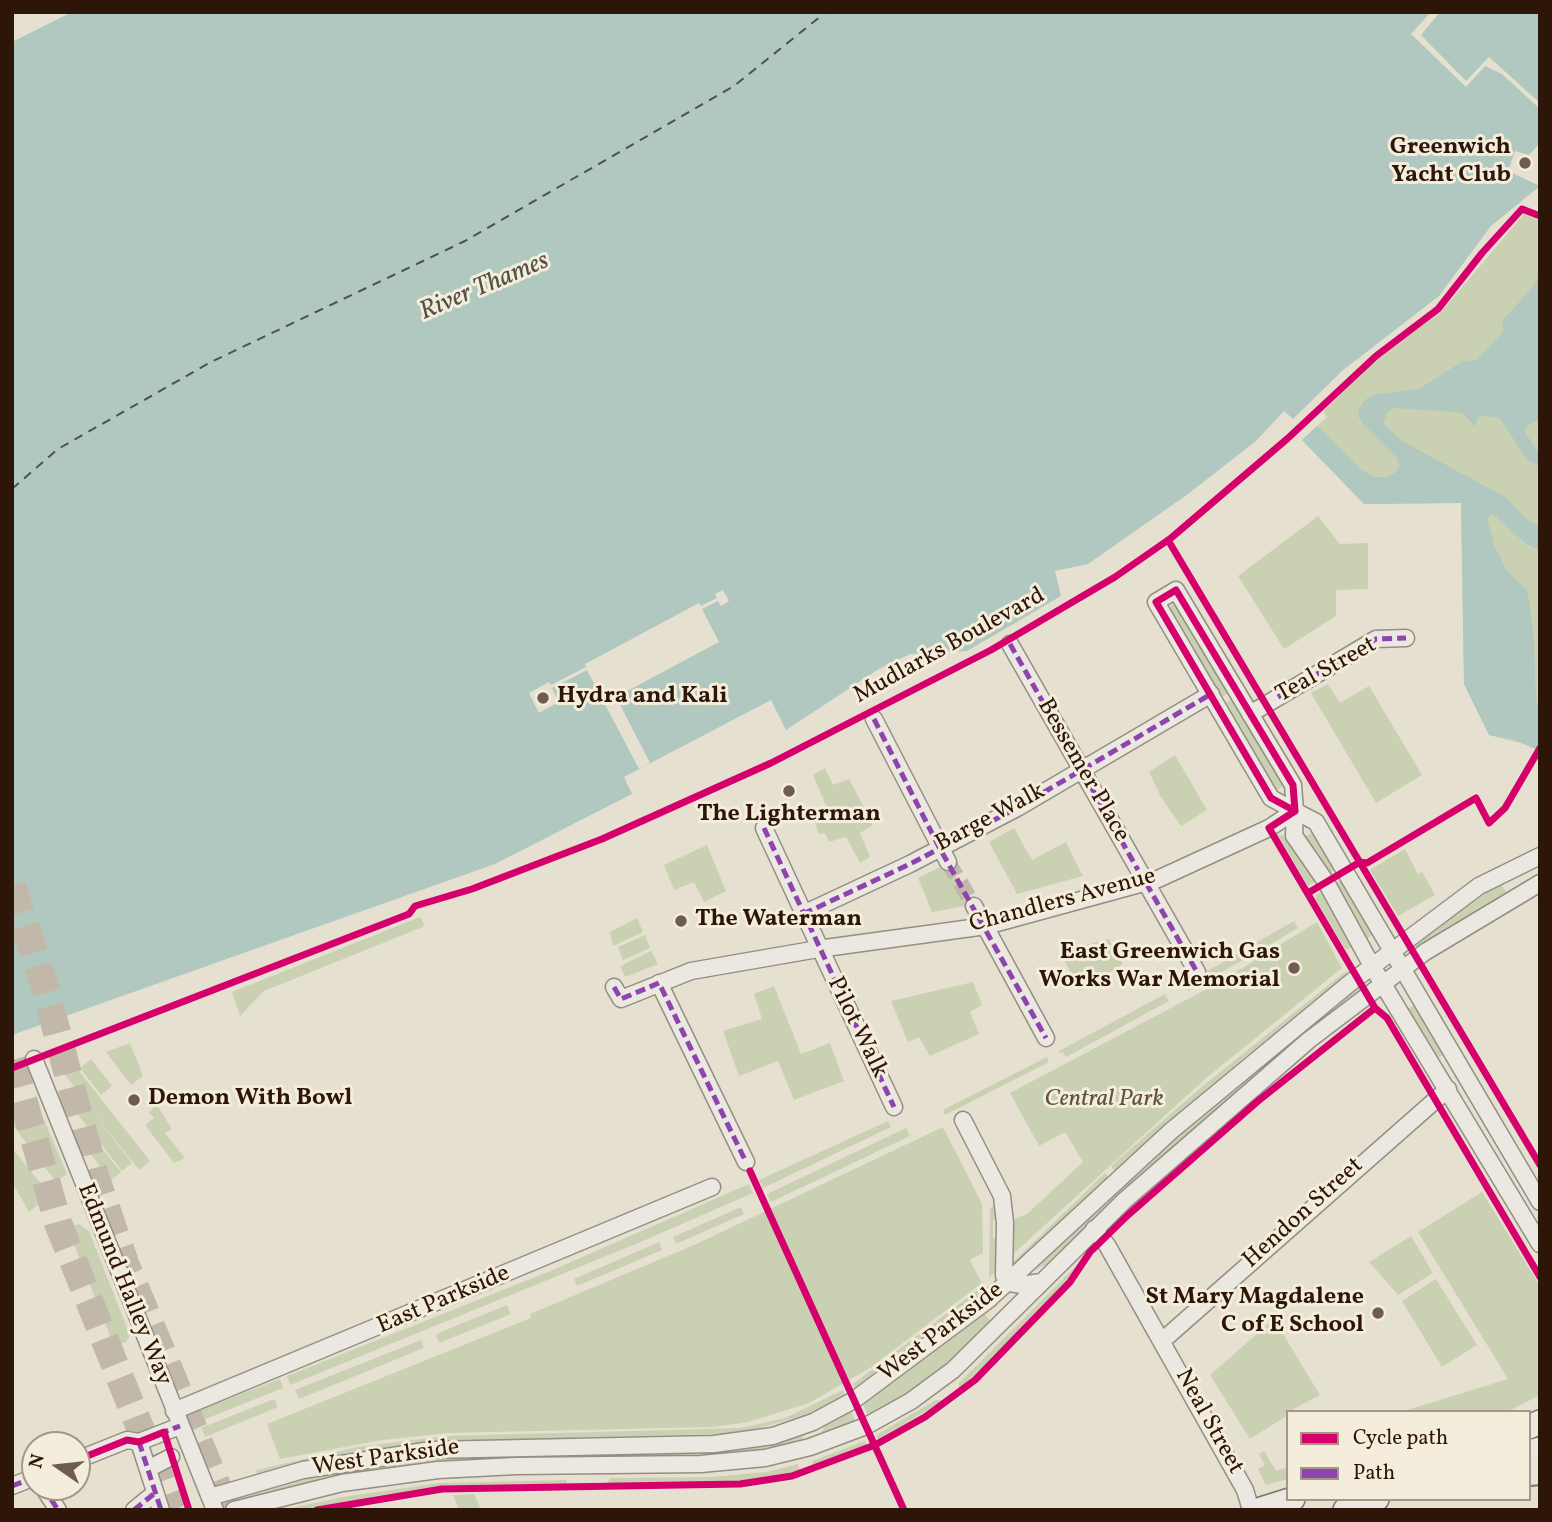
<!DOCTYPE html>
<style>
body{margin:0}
#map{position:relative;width:1552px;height:1522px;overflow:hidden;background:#e6e0d1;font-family:Vollkorn,serif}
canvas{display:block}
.frame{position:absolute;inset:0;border:14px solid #2d1607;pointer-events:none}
.legend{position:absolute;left:1286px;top:1410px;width:245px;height:91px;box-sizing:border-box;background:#f4eddc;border:2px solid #a49787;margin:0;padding:9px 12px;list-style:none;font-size:21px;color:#2d1607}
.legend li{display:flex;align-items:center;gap:14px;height:35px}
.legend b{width:35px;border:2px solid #a49787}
.north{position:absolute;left:21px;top:1431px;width:70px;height:70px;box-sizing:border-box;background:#f4eddc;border:2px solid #a49787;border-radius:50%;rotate:284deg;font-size:19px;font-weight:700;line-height:28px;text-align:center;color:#2d1607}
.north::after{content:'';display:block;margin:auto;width:24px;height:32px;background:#6e5d4e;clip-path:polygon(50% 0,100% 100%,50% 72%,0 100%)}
</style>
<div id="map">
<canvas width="1552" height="1522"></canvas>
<div class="frame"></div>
<ul class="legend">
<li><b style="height:9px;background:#d6006c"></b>Cycle path</li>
<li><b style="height:9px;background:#8e44ad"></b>Path</li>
</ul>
<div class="north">N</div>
</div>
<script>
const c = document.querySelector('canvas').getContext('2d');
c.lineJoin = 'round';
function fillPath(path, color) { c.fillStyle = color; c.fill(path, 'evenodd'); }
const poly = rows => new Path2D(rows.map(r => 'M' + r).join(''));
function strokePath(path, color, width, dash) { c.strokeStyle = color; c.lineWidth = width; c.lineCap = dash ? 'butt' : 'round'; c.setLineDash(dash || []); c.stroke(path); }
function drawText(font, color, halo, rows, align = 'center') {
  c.font = font + ' Vollkorn,serif'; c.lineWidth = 6; c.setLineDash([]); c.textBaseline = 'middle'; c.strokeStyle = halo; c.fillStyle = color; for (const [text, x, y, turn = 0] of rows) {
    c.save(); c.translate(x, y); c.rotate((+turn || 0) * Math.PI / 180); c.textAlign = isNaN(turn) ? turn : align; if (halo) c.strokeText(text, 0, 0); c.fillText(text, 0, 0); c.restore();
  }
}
fillPath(poly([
 [1524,214,1540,221,1540,727,1531,746,1489,735,1464,684,1461,503,1364,504,1302,440,1327,417,1323,412,1368,367,1441,312],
 [1318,516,1340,544,1368,543,1368,589,1336,590,1336,616,1284,649,1238,576],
 [1172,604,1183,610,1231,692,1220,698,1168,610],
 [1328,684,1340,703,1369,686,1422,775,1376,803,1311,693],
 [1233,698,1287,784,1274,792,1224,704],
 [1175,755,1207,810,1181,826,1161,797,1149,772],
 [825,768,833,785,849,779,873,825,860,833,870,857,860,863,846,837,829,842,825,833,819,834,813,819,828,810,813,775],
 [1014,828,1032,860,1066,842,1083,876,1017,894,989,842],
 [1316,830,1338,868,1326,875,1302,839],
 [1277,834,1288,837,1319,879,1308,886],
 [707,845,726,891,704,902,694,882,674,890,664,865],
 [1405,849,1418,874,1422,872,1435,895,1398,916,1370,870],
 [948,863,971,905,932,912,918,878],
 [1344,879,1375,933,1364,940,1332,885],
 [1501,883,1506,892,1416,949,1413,943],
 [1326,889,1355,945,1346,950,1316,900,1316,895],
 [420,917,425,926,264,991,240,1016,232,992],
 [637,918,643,932,613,946,610,932],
 [1294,921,1298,928,1256,953,1252,945],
 [1317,922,1342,968,1205,1079,1010,1257,1012,1220,1027,1214,1083,1162,1065,1132,1039,1146,1010,1093,1218,983],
 [645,935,650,948,623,960,618,947],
 [1109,939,1123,964,1080,991,1060,952],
 [1248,948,1252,955,1188,991,1184,984],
 [651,951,658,964,625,977,620,966],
 [1346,971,1348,975,1240,1061,1115,1172,1111,1166,1199,1089],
 [973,982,982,1005,970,1012,979,1034,930,1056,919,1037,908,1042,891,1001],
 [774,986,801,1054,830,1043,844,1081,794,1100,778,1061,739,1076,723,1031,762,1019,754,994],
 [1359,986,1362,990,1257,1073,1124,1190,1123,1186,1175,1138],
 [1165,994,1169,1001,1066,1057,1063,1052,1060,1053,1059,1051],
 [1414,1005,1444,1054,1437,1059,1408,1009],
 [130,1043,143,1076,131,1085,106,1052],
 [1047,1057,1049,1062,945,1115,943,1110],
 [91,1059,112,1086,101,1095,80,1068],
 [72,1062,150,1161,139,1170,90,1108,132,1163,122,1171,64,1097,75,1088,61,1070],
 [31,1102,45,1122,67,1174,56,1182,12,1124,18,1112,20,1115],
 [157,1105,172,1129,165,1133,185,1158,174,1163,145,1125,154,1118,149,1112],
 [888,1121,891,1127,763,1188,759,1180],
 [943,1127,982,1204,983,1253,970,1260,982,1283,870,1368,809,1403,748,1422,714,1427,448,1433,382,1440,280,1459,267,1424,531,1318,530,1314,694,1245],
 [906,1128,910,1136,771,1202,767,1194],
 [89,1132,121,1172,111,1180,79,1140],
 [12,1148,50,1195,29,1212,12,1182],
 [1105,1173,1108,1177,1018,1264,1010,1265],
 [749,1184,753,1193,643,1241,290,1385,287,1376,548,1272],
 [1117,1191,1119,1195,1047,1264,1035,1270],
 [1482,1192,1540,1286,1540,1395,1507,1412,1401,1412,1508,1379,1418,1232],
 [999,1203,1000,1220,993,1220,993,1238,999,1239,998,1270,989,1277,990,1208],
 [741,1207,744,1214,676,1244,673,1237],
 [79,1224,89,1231,130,1335,126,1342,114,1346,67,1227],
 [1411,1236,1433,1273,1398,1295,1369,1262],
 [659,1242,662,1250,577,1286,574,1279],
 [1086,1256,1079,1267,1008,1343,959,1389,959,1383],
 [1436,1279,1477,1345,1442,1367,1402,1301],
 [984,1285,987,1290,855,1389,853,1384],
 [996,1303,998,1305,985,1315,992,1322,965,1349,909,1392,868,1416,862,1402],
 [507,1305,511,1314,439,1343,436,1334],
 [1274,1319,1320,1395,1288,1412,1288,1415,1250,1439,1210,1375],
 [421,1340,424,1348,299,1399,295,1390],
 [280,1379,283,1388,198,1422,195,1412],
 [843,1390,845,1395,805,1415,743,1433,472,1441,336,1457,257,1475,256,1470,357,1447,447,1436,741,1428,785,1418],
 [274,1399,278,1407,205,1437,201,1428],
 [936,1400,943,1401,878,1439,876,1435],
 [851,1410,856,1423,820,1436,825,1425],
 [804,1434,802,1441,735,1454,607,1457,613,1453,735,1451],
 [865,1441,867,1447,814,1467,812,1461],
 [1264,1451,1276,1471,1288,1467,1288,1479,1266,1485,1258,1469,1265,1465,1259,1454],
 [584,1453,580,1458,448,1462,388,1468,303,1484,236,1502,235,1499,302,1480,387,1464,474,1456],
 [798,1464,800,1472,768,1479,712,1484,606,1485,610,1478,711,1477,767,1472],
 [567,1480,567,1484,440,1488,303,1510,282,1510,343,1497,439,1483],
 [474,1494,481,1510,459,1510,453,1495]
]), '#cad1b3');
fillPath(poly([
 [12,12,1540,12,1540,143,1529,155,1515,151,1508,171,1540,186,1491,226,1439,296,1342,371,1293,419,1284,411,1256,441,1188,494,1088,564,1055,571,1061,596,967,651,910,654,879,669,786,730,771,700,624,777,632,794,495,864,12,1035],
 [1540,275,1540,420,1528,425,1524,431,1539,453,1540,461,1536,465,1526,458,1499,417,1479,416,1475,427,1464,414,1457,412,1393,408,1388,411,1383,423,1402,441,1507,498,1525,518,1540,527,1540,551,1525,543,1493,514,1487,518,1494,545,1507,571,1526,589,1529,599,1534,640,1536,701,1540,710,1540,751,1515,740,1489,735,1464,684,1461,503,1364,504,1302,440,1317,426,1362,470,1375,477,1387,477,1396,472,1399,467,1397,458,1364,425,1358,416,1359,409,1366,399,1376,394,1419,389,1463,361,1476,360,1504,331,1502,321,1532,288]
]), '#b0c8bf');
fillPath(poly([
 [12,12,72,12,12,42],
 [1431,12,1440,12,1421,35,1466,81,1489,57,1540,103,1540,109,1502,74,1485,66,1466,87,1411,34],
 [723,590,729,601,721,606,718,601,702,609,719,642,616,697,650,763,639,769,587,670,552,688,559,702,539,713,529,693,549,682,551,685,586,667,585,664,699,603,701,606,717,598,715,594]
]), '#e6e0d1');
strokePath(poly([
 [12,489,58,449,211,362,465,241,734,86,826,12]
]), '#535145', 2, [9, 7]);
strokePath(poly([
 [948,862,974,906]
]), '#c1b8a9', 16, [16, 8]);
strokePath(poly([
 [12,886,45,987,94,1173,125,1263,227,1510],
 [12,1060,58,1223,173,1510]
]), '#c1b8a9', 28, [28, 14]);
const street = poly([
 [1010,644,1197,972],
 [1250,714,1376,639,1406,638],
 [874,719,948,862],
 [764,828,894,1107],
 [974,906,1046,1038],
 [803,914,910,864,1017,808,1211,694],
 [659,983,746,1162],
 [614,987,621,999,691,971,818,949,986,926,1158,879,1269,828,1295,811],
 [34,1059,215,1510],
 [963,1120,1002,1196,1005,1223,1004,1276,1009,1283,1020,1285,1041,1282],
 [1540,1202,1316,822,1295,811,1271,798,1156,602,1176,590,1293,785,1295,811,1294,836,1295,837,1326,882,1372,966,1540,1244],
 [1094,1229,1107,1245,1245,1490,1251,1510],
 [1162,1341,1448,1089],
 [174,1411,712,1187],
 [139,1442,161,1510],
 [77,1460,127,1440,139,1442,180,1426],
 [148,1469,171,1457],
 [12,1486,35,1477],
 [43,1487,58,1510],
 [210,1497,303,1470,431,1450,714,1444,773,1436,813,1422,854,1400,988,1300,1171,1131,1350,983,1479,886,1540,856],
 [134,1510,155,1493],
 [234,1510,342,1483,438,1470,516,1466,701,1464,765,1458,810,1447,866,1426,911,1401,953,1370,1125,1200,1309,1040,1425,952,1540,883]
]);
const secondary = poly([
 [1529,1427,1540,1422],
 [1529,1452,1540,1449],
 [1258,1510,1293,1499],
 [1345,1510,1377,1499]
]);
const highway = poly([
 [1529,1471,1540,1470]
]);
strokePath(street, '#948e83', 19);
strokePath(secondary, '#7a7368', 26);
strokePath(highway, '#7a7368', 32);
strokePath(street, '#ebe8e1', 16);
strokePath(secondary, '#ebe8e1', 23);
strokePath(highway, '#e8e4dc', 28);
strokePath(poly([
 [1010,644,1138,870],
 [1278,697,1376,639,1406,638],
 [874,719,939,847,1046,1038],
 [764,828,894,1107],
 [1146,883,1197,972],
 [803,914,910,864,1017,808,1211,694],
 [614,987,621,999,659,983,746,1162],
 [159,1434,180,1426],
 [139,1442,161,1510],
 [12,1486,35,1477],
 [43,1487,58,1510],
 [134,1510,155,1493]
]), '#8e44ad', 5, [10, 5]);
strokePath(poly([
 [1168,540,1540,1165],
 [1176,590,1293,785,1295,811,1271,798,1156,602,1176,590],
 [1295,811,1269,828,1375,1008,1387,1018,1540,1277],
 [1308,893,1360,862,1367,863,1476,798,1489,823,1505,808,1540,748],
 [12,1068,409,914,415,906,472,889,602,839,771,763,991,650,1115,577,1171,538,1287,439,1376,356,1438,309,1482,253,1522,209,1540,216],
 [750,1171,904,1510],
 [77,1460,127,1440,139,1442,164,1432,189,1510],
 [317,1510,442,1489,740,1484,792,1476,875,1445,925,1417,975,1380,1070,1282,1090,1252,1128,1215,1258,1101,1375,1008]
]), '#d6006c', 7);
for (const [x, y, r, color] of [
 [1525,163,7,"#6e5d4e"],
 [543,698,7,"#6e5d4e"],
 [789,791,7,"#6e5d4e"],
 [681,921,7,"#6e5d4e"],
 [1294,968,7,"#6e5d4e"],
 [134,1100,7,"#6e5d4e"],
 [1378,1313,7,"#6e5d4e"]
]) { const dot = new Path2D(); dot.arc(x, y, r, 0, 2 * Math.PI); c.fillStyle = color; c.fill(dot); strokePath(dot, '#f4eddc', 2.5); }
drawText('bold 24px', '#2d1607', '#f4eddc', [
 ["Greenwich",1511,149],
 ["Yacht Club",1511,177],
 ["Hydra and Kali",557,698,"left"],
 ["The Lighterman",789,816,"center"],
 ["The Waterman",695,921,"left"],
 ["East Greenwich Gas",1280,954],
 ["Works War Memorial",1280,982],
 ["Demon With Bowl",148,1100,"left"],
 ["St Mary Magdalene",1364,1299],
 ["C of E School",1364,1327]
], 'right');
drawText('24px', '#2d1607', '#f4eddc', [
 ["Mudlarks Boulevard",950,647,-29],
 ["Teal Street",1327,671,-29],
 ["Bessemer Place",1082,771,60],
 ["Barge Walk",991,819,-28],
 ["Chandlers Avenue",1063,902,-15],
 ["Pilot Walk",856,1028,64],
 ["Hendon Street",1304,1214,-42],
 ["Edmund Halley Way",123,1285,68],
 ["East Parkside",444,1301,-23],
 ["West Parkside",942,1333,-37],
 ["Neal Street",1208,1422,61],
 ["West Parkside",386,1459,-8]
]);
drawText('italic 24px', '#5c533a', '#f4eddc', [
 ["Central Park",1104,1101]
]);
drawText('italic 26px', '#535145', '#f4eddc', [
 ["River Thames",485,288,-23]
]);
</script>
